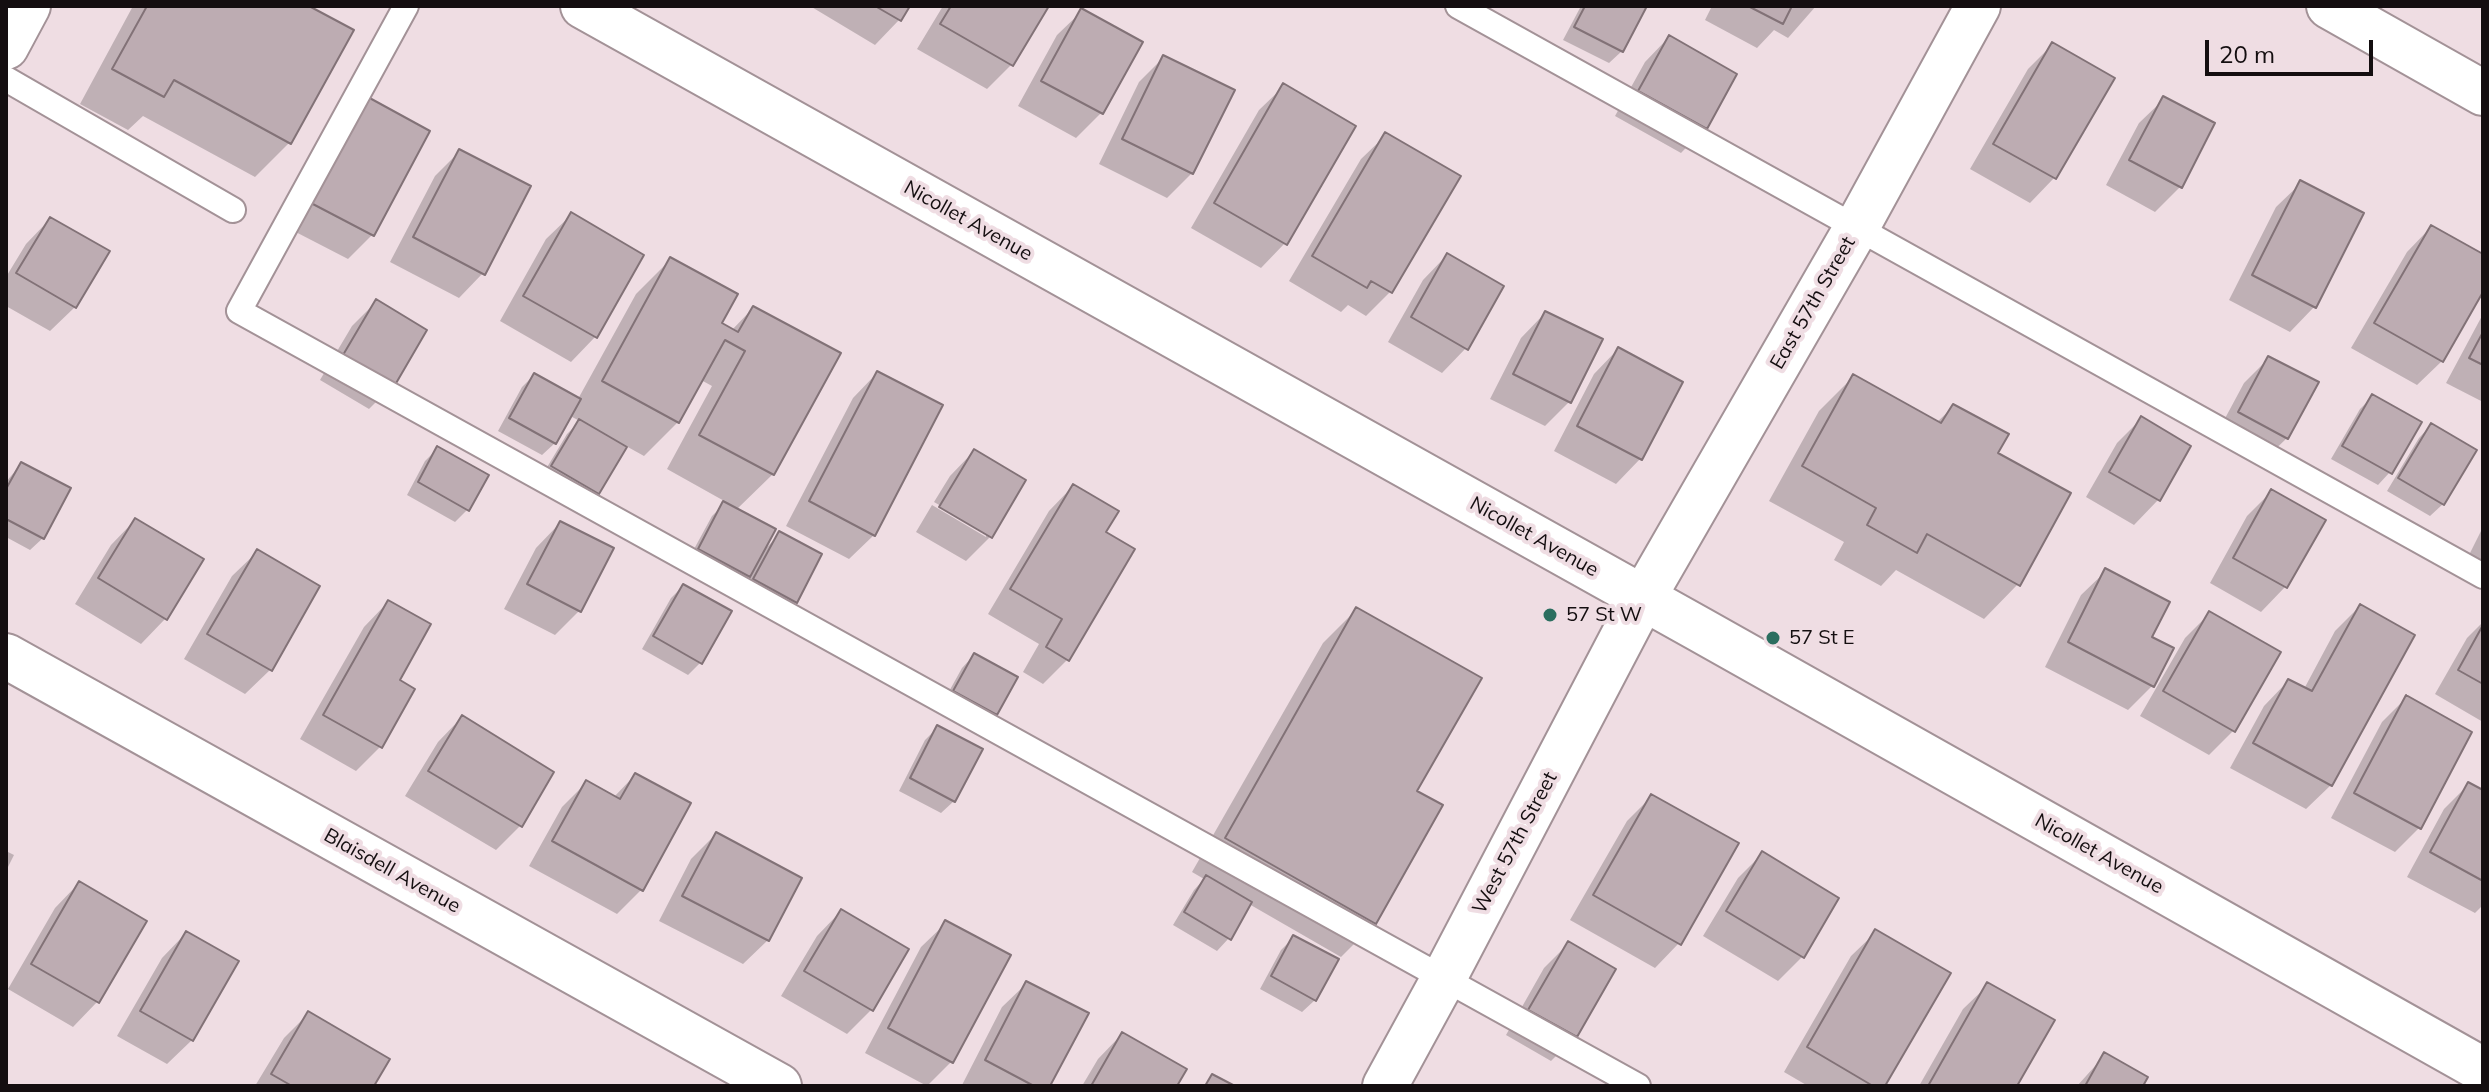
<!DOCTYPE html>
<style>
body{margin:0}
#map{position:relative;width:2489px;height:1092px;overflow:hidden;background:#efdde3;font-family:Mulish,sans-serif}
canvas{display:block}
.frame{position:absolute;inset:0;border:8px solid #140e10;pointer-events:none}
.scale{position:absolute;left:2205px;top:40px;width:168px;height:36px;box-sizing:border-box;border:4px solid #140e10;border-top:0;padding-left:10px;font-size:24px;line-height:28px;white-space:nowrap;color:#140e10;-webkit-text-stroke:6px #efdde3;paint-order:stroke}
</style>
<div id="map">
<canvas width="2489" height="1092"></canvas>
<div class="frame"></div>
<div class="scale">20 m</div>
</div>
<script>
const c = document.querySelector('canvas').getContext('2d');
c.lineJoin = 'round';
function fillPath(path, color) { c.fillStyle = color; c.fill(path, 'evenodd'); }
const poly = rows => new Path2D(rows.map(r => 'M' + r).join(''));
function strokePath(path, color, width, dash) { c.strokeStyle = color; c.lineWidth = width; c.lineCap = dash ? 'butt' : 'round'; c.setLineDash(dash || []); c.stroke(path); }
function drawText(font, color, halo, rows, align = 'center') {
  c.font = font + ' Mulish,sans-serif'; c.lineWidth = 8; c.setLineDash([]); c.textBaseline = 'middle'; c.strokeStyle = halo; c.fillStyle = color; for (const [text, x, y, turn = 0] of rows) {
    c.save(); c.translate(x, y); c.rotate((+turn || 0) * Math.PI / 180); c.textAlign = isNaN(turn) ? turn : align; if (halo) c.strokeText(text, 0, 0); c.fillText(text, 0, 0); c.restore();
  }
}
fillPath(poly([
 [133,6,305,6,351,31,289,143,255,177,143,116,128,130,80,104],
 [810,6,908,6,899,20,875,45],
 [943,6,1046,6,1011,65,987,89,917,49],
 [1581,6,1645,6,1622,51,1609,63,1563,40],
 [1712,6,1816,6,1788,38,1774,30,1757,48,1705,20],
 [1082,11,1140,42,1101,113,1076,138,1018,106,1057,35],
 [1669,37,1735,74,1705,128,1681,153,1615,116,1645,62],
 [2052,45,2112,78,2054,178,2030,203,1970,169,2028,69],
 [1164,57,1192,173,1167,198,1099,164,1139,82],
 [1284,86,1285,243,1261,268,1191,228,1259,110],
 [2164,99,2213,124,2180,187,2155,212,2106,185,2139,123],
 [341,123,372,235,348,259,286,227],
 [1386,135,1390,292,1366,316,1348,305,1341,312,1289,281,1361,159],
 [460,151,483,273,459,298,390,262,435,176],
 [2301,183,2362,214,2314,307,2290,332,2229,300,2276,207],
 [571,215,642,255,595,337,571,362,500,321,546,239],
 [50,219,75,307,50,331,6,306,6,277,26,244],
 [2431,227,2483,257,2483,288,2442,361,2417,385,2351,348,2407,252],
 [1447,255,1466,348,1442,373,1388,342,1423,280],
 [670,260,719,324,731,331,753,308,773,474,736,510,763,551,780,534,795,601,783,614,742,592,752,572,736,588,687,562,712,516,726,502,667,469,712,386,701,380,678,422,644,456,626,446,597,493,585,506,540,479,567,434,580,421,570,416,555,443,542,455,498,431,522,387,534,375,578,399,636,294],
 [376,302,394,384,369,409,320,380,352,326],
 [1545,313,1569,402,1545,426,1490,399,1521,338],
 [2483,314,2483,402,2446,383],
 [1618,349,1681,382,1640,459,1616,484,1554,451,1594,374],
 [2269,358,2287,438,2262,462,2215,437,2244,383],
 [877,373,874,535,849,559,786,526,853,398],
 [1853,377,1936,423,1954,406,1996,454,2018,584,1984,619,1896,570,1881,586,1834,560,1844,542,1769,501,1819,411],
 [2372,397,2390,472,2378,485,2331,459,2360,409],
 [2141,419,2189,447,2158,500,2134,525,2086,497,2117,443],
 [2431,425,2443,504,2430,516,2387,491,2419,438],
 [437,449,468,509,455,522,407,495,425,461],
 [974,451,1023,480,990,537,966,561,916,532,932,505,986,537,986,532,934,502,950,476],
 [21,464,43,538,30,550,6,537,6,482],
 [1073,486,1103,533,1067,660,1043,684,1023,672,1039,644,988,614,1049,511],
 [2271,492,2323,521,2285,587,2261,612,2210,583,2247,516],
 [135,520,201,560,165,619,141,644,75,604,111,545],
 [560,523,579,611,555,635,504,609,536,548],
 [2483,527,2483,580,2462,569],
 [257,552,270,670,245,694,184,659,232,576],
 [2106,571,2149,638,2153,685,2128,710,2045,667,2081,595],
 [683,586,700,663,688,675,642,649,671,598],
 [388,602,397,681,380,747,356,771,300,739,364,627],
 [2360,606,2331,785,2306,809,2230,768,2264,706,2288,681,2304,689,2335,631],
 [1357,609,1414,791,1375,923,1341,957,1249,904,1229,938,1217,951,1173,925,1194,890,1204,879,1192,872,1323,643],
 [2210,613,2233,731,2209,755,2140,716,2185,638],
 [2483,622,2483,722,2435,694,2467,638],
 [974,655,995,714,983,726,942,704,962,668],
 [2406,698,2419,828,2395,852,2331,818,2382,722],
 [462,717,520,826,496,850,405,796,438,742],
 [937,728,954,801,941,813,899,791,925,740],
 [635,775,641,890,617,914,529,866,562,807,586,783,613,798],
 [2468,785,2483,792,2483,905,2475,913,2407,877,2444,809],
 [1652,796,1679,943,1655,968,1570,920,1627,821],
 [716,834,768,940,743,964,659,921,691,859],
 [6,851,14,855,6,871],
 [1762,854,1803,956,1778,981,1703,936,1738,878],
 [79,883,144,921,97,1002,73,1027,8,989,55,908],
 [841,911,871,1010,847,1034,781,996,817,936],
 [946,923,951,1062,927,1086,865,1053,921,947],
 [1876,932,1883,1086,1808,1086,1784,1072,1851,956],
 [186,933,192,1040,167,1064,117,1036,162,958],
 [1294,937,1315,1000,1302,1012,1260,989,1281,950],
 [1568,944,1614,970,1576,1036,1551,1061,1506,1035,1544,968],
 [1027,983,1048,1086,962,1085,1002,1007],
 [1988,985,2015,1086,1919,1086,1963,1009],
 [309,1013,372,1086,255,1086,284,1038],
 [1122,1034,1175,1086,1082,1086,1098,1059],
 [2105,1055,2140,1086,2077,1086]
]), '#0003');
const building = poly([
 [147,6,309,6,354,30,291,144,174,80,164,97,112,69,147,6],
 [875,6,910,6,901,21,875,6],
 [951,6,1049,6,1013,66,940,24,951,6],
 [1585,6,1647,6,1623,52,1574,27,1585,6],
 [1748,6,1792,6,1783,24,1748,6],
 [1081,8,1143,42,1103,114,1041,81,1081,8],
 [1669,35,1737,74,1707,129,1638,91,1669,35],
 [2052,42,2115,78,2056,179,1993,144,2052,42],
 [1163,55,1235,90,1193,174,1122,139,1163,55],
 [1283,83,1356,126,1287,245,1214,203,1283,83],
 [366,96,430,131,374,236,309,202,366,96],
 [2163,96,2215,123,2182,188,2129,160,2163,96],
 [1385,132,1461,176,1392,293,1371,281,1367,288,1312,256,1385,132],
 [459,149,531,186,485,275,413,237,459,149],
 [2300,180,2364,213,2316,308,2252,275,2300,180],
 [571,212,644,255,597,338,523,296,571,212],
 [50,217,110,251,76,308,16,273,50,217],
 [2431,225,2483,254,2483,292,2443,362,2374,323,2431,225],
 [1447,253,1504,286,1468,350,1411,317,1447,253],
 [670,257,738,294,722,323,738,332,753,306,841,353,774,475,699,435,745,351,725,340,679,423,602,381,670,257],
 [376,299,427,330,395,385,343,355,376,299],
 [1545,311,1603,339,1571,403,1513,374,1545,311],
 [2483,332,2483,365,2469,358,2483,332],
 [1618,347,1683,382,1642,460,1577,426,1618,347],
 [2268,356,2319,382,2288,439,2238,412,2268,356],
 [877,371,943,405,875,536,809,501,877,371],
 [534,373,581,399,556,444,509,418,534,373],
 [1853,374,1941,423,1953,404,2009,434,1998,453,2071,493,2020,586,1927,534,1917,553,1867,525,1876,508,1802,466,1853,374],
 [2372,394,2422,422,2392,474,2342,446,2372,394],
 [2141,416,2191,446,2160,501,2109,472,2141,416],
 [579,419,627,447,599,494,551,466,579,419],
 [2431,423,2477,450,2444,505,2398,478,2431,423],
 [437,446,489,475,469,511,418,482,437,446],
 [974,449,1026,480,992,538,939,507,974,449],
 [21,462,71,488,44,539,6,519,6,489,21,462],
 [1073,484,1119,511,1106,532,1135,549,1069,661,1046,647,1062,619,1010,589,1073,484],
 [2271,489,2326,520,2287,588,2233,558,2271,489],
 [723,501,776,529,750,577,698,549,723,501],
 [135,518,204,559,167,620,98,578,135,518],
 [560,521,614,548,581,612,527,584,560,521],
 [779,531,822,554,797,603,753,579,779,531],
 [257,549,320,586,272,671,207,634,257,549],
 [2105,568,2170,602,2152,637,2174,648,2154,687,2068,642,2105,568],
 [683,584,732,611,702,664,653,636,683,584],
 [388,600,431,624,400,680,415,689,382,748,323,715,388,600],
 [2360,604,2415,635,2332,786,2253,743,2288,679,2312,691,2360,604],
 [1356,607,1482,678,1417,791,1443,805,1376,924,1225,838,1356,607],
 [2209,611,2281,652,2235,732,2163,691,2209,611],
 [2483,625,2483,684,2458,670,2483,625],
 [974,653,1018,677,997,715,953,691,974,653],
 [2406,695,2472,732,2421,829,2354,793,2406,695],
 [462,715,554,772,522,827,428,771,462,715],
 [937,725,983,749,955,802,910,778,937,725],
 [635,773,691,803,643,891,552,841,586,780,620,799,635,773],
 [2468,782,2483,790,2483,881,2430,852,2468,782],
 [1651,794,1739,843,1681,945,1593,895,1651,794],
 [716,832,802,878,769,941,682,896,716,832],
 [1762,851,1839,898,1804,958,1726,911,1762,851],
 [1206,875,1252,902,1231,940,1184,912,1206,875],
 [79,881,147,921,99,1003,31,964,79,881],
 [841,909,909,949,873,1011,804,971,841,909],
 [945,920,1011,955,953,1063,888,1028,945,920],
 [1875,929,1951,973,1885,1086,1873,1086,1807,1047,1875,929],
 [186,931,239,961,193,1041,140,1011,186,931],
 [1293,935,1339,959,1316,1001,1271,976,1293,935],
 [1568,941,1616,969,1577,1037,1528,1010,1568,941],
 [1026,981,1089,1013,1050,1086,1034,1086,985,1060,1026,981],
 [1987,982,2055,1020,2017,1086,1928,1086,1987,982],
 [308,1011,390,1059,374,1086,292,1086,271,1074,308,1011],
 [1122,1032,1187,1069,1177,1086,1091,1086,1122,1032],
 [2104,1052,2148,1077,2143,1086,2085,1086,2104,1052],
 [1212,1074,1235,1086,1205,1086,1212,1074]
]);
fillPath(building, '#bdacb2');
strokePath(building, '#827277', 2);
const lane = poly([
 [406,6,239,311,1638,1086],
 [1458,6,2483,576],
 [6,79,233,210]
]);
const street = poly([
 [2329,6,2483,93],
 [6,47,28,6],
 [6,656,779,1086],
 [1385,1086,1444,978,1643,598,1857,227,1978,6]
]);
const secondary = poly([
 [583,6,1699,629,2483,1070]
]);
strokePath(lane, '#a39297', 28);
strokePath(street, '#a39297', 48);
strokePath(secondary, '#a39297', 48);
strokePath(lane, '#fff', 24);
strokePath(street, '#fff', 44);
strokePath(secondary, '#fff', 44);
for (const [x, y, r, color] of [
 [1550,615,8,"#2b6e5f"],
 [1773,638,8,"#2b6e5f"]
]) { const dot = new Path2D(); dot.arc(x, y, r, 0, 2 * Math.PI); c.fillStyle = color; c.fill(dot); strokePath(dot, '#efdde3', 3); }
drawText('20px', '#140e10', '#efdde3', [
 ["Nicollet Avenue",968,221,29],
 ["East 57th Street",1813,303,-60],
 ["Nicollet Avenue",1534,537,29],
 ["West 57th Street",1515,843,-62],
 ["Nicollet Avenue",2099,854,29],
 ["Blaisdell Avenue",392,871,29]
]);
drawText('20px', '#140e10', '#efdde3', [
 ["57 St W",1566,615],
 ["57 St E",1789,638]
], 'left');
</script>
